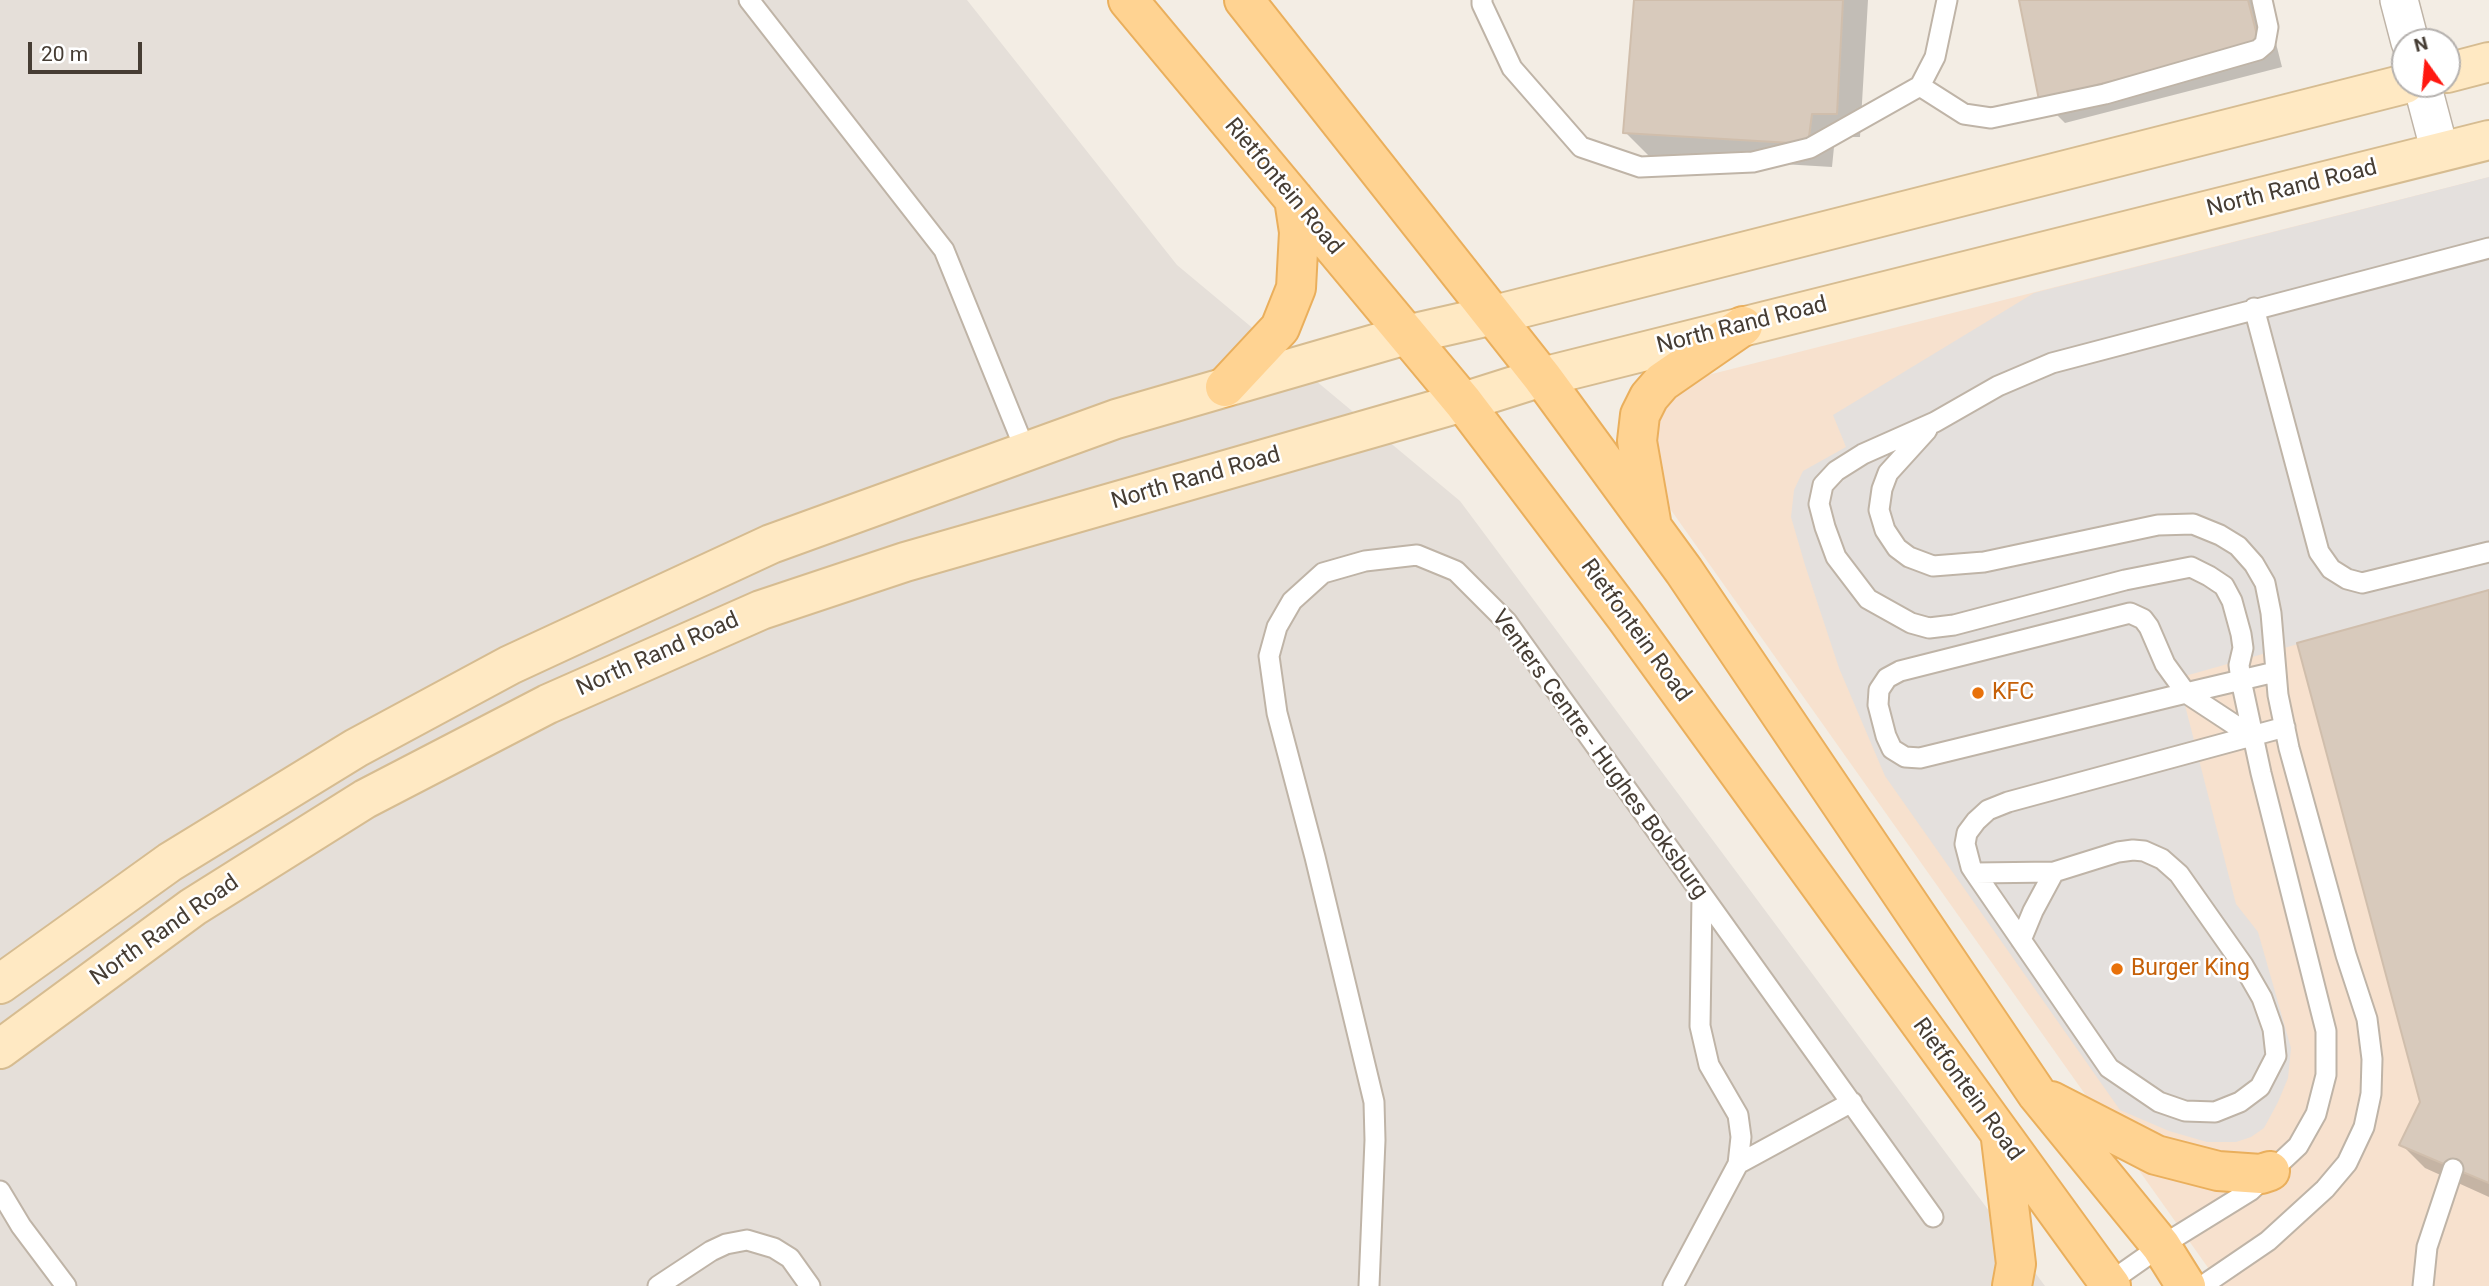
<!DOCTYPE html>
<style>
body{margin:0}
#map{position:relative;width:2489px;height:1286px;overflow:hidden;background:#f3ede4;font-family:Roboto,sans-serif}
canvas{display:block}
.north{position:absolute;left:2391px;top:28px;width:70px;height:70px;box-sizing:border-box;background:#fff;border:2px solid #b5b1ae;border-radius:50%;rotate:345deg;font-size:19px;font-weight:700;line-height:28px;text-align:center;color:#463d34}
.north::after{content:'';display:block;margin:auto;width:24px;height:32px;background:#ff1810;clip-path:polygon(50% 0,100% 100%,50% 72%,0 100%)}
.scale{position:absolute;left:28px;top:42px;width:114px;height:32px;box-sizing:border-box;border:4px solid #463d34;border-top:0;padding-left:9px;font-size:21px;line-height:24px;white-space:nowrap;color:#463d34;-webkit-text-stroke:5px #fff;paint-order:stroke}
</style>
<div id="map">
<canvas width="2489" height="1286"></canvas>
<div class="north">N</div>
<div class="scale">20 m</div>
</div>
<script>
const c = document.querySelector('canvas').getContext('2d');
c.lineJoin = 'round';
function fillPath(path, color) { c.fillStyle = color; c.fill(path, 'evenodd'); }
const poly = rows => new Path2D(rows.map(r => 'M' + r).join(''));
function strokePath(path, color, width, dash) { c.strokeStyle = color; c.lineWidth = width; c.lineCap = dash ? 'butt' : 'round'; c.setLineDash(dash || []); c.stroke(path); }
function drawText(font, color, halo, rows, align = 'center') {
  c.font = font + ' Roboto,sans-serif'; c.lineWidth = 5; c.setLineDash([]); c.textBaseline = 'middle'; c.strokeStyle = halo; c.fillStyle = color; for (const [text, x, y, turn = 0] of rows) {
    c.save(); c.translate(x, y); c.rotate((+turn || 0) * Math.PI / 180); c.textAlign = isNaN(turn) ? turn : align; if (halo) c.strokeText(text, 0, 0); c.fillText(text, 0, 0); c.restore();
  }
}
fillPath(poly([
 [2489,177,2489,1286,2221,1286,1661,496,1652,446,1656,418,1669,400,1687,385,1708,375]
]), '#f7e1ce');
fillPath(poly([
 [0,0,967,0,1177,265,1460,501,2045,1286,0,1286]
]), '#e5dfd9');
fillPath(poly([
 [2489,177,2489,590,2178,678,2236,904,2258,932,2291,1048,2288,1078,2278,1102,2264,1128,2251,1137,2236,1142,2207,1142,2169,1131,2120,1110,1885,776,1839,668,1805,565,1791,517,1794,490,1803,471,1846,447,1833,415,2034,293]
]), '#e4e0dd');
fillPath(poly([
 [1635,0,1868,0,1860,137,1835,137,1832,167,1649,156,1625,132],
 [2021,0,2265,0,2282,67,2065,123,2041,99],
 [2489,592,2489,1197,2425,1168,2401,1144,2422,1102]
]), '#0003');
const building = poly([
 [1634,0,1843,0,1837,114,1812,114,1808,144,1623,133,1634,0],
 [2019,0,2248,0,2259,43,2039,100,2019,0],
 [2489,590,2489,1183,2399,1145,2420,1102,2297,643,2489,590]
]);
fillPath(building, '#d8cabc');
strokePath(building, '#d0beac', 2);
const service = poly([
 [749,0,944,250,1026,452],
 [1482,0,1482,4,1512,68,1581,147,1640,167,1753,162,1810,148,1920,86,1935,57,1947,0],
 [1920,86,1964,114,1991,118,2105,94,2258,50,2265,44,2268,27,2262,0],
 [2254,308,2319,552,2331,569,2347,579,2362,583,2489,552],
 [1927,430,1888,473,1882,489,1879,510,1885,530,1897,548,1909,557,1933,566,1984,562,2158,525,2193,524,2220,535,2238,546,2254,564,2265,583,2271,613,2278,695,2289,748,2346,955,2367,1019,2372,1059,2371,1094,2364,1127,2347,1163,2325,1189,2268,1241,2202,1286],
 [2253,737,2186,693,2165,664,2149,627,2143,619,2130,613,1900,671,1887,678,1879,690,1878,705,1886,736,1892,749,1905,757,1920,758,2186,693,2275,672],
 [1975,873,2054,872,2118,852,2133,850,2144,851,2162,859,2179,874,2243,965,2262,998,2273,1029,2276,1056,2260,1087,2240,1102,2215,1112,2185,1111,2159,1102,2109,1068,1975,873,1971,867,1965,844,1967,833,1976,821,1988,810,2008,802,2285,727],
 [2021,940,2033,911,2054,872],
 [1738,1164,1852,1102],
 [0,1191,21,1226,66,1286],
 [658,1286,711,1251,726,1244,747,1240,774,1248,790,1258,810,1286],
 [1369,1286,1375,1140,1374,1102,1315,857,1277,713,1269,656,1277,627,1292,601,1323,573,1365,561,1417,555,1456,571,1507,622,1933,1217],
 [1673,1286,1738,1164,1741,1137,1738,1115,1709,1065,1700,1026,1702,897],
 [2104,1286,2161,1246,2250,1191,2298,1146,2316,1114,2326,1075,2326,1031,2261,773,2241,680,2239,665,2243,648,2241,634,2232,601,2224,586,2209,576,2191,567,2125,580,1954,625,1929,628,1911,623,1868,599,1836,557,1825,527,1819,504,1823,485,1836,471,1863,454,1935,422,1998,386,2052,363,2489,248],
 [2423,1286,2427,1247,2453,1169]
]);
const minor = poly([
 [2399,0,2410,42],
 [2422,84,2440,152]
]);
const secondary = poly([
 [2447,73,2489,62],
 [0,984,170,862,356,748,510,665,771,544,1116,419,1406,335,1494,315,2405,84],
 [0,1049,193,907,365,799,548,704,761,610,905,562,1463,402,1542,377,2489,140]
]);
const primary = poly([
 [1128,0,1463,402,1504,456,1625,616,2111,1286],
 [1244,0,1542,377,1684,571,2037,1094,2161,1246,2186,1286],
 [1225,387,1280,328,1296,288,1299,232,1294,199],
 [1651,521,1637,441,1640,415,1649,397,1662,382,1743,326],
 [2051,1101,2156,1155,2218,1171,2261,1174,2270,1171],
 [2001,1139,2016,1264,2012,1286]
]);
strokePath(service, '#bfb4a7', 23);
strokePath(minor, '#bfb4a7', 40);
strokePath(secondary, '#d6bc91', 42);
strokePath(primary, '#eaaf5c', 42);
strokePath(service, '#fff', 19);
strokePath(minor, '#fff', 37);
strokePath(secondary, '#ffe9c3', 38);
strokePath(primary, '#ffd392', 38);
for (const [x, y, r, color] of [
 [1978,693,7,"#e8710a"],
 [2117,969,7,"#e8710a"]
]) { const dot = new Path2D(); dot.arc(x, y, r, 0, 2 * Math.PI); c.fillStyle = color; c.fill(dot); strokePath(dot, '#fff', 2.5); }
drawText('23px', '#463d34', '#fff', [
 ["Rietfontein Road",1283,187,50],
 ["North Rand Road",2292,189,-14],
 ["North Rand Road",1742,326,-14],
 ["North Rand Road",1196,479,-16],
 ["Rietfontein Road",1635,631,54],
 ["North Rand Road",658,655,-24],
 ["Venters Centre - Hughes Boksburg",1599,755,54],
 ["North Rand Road",165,931,-35],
 ["Rietfontein Road",1967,1090,54]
]);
drawText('23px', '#c56008', '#fff', [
 ["KFC",1992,693],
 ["Burger King",2131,969]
], 'left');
</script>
